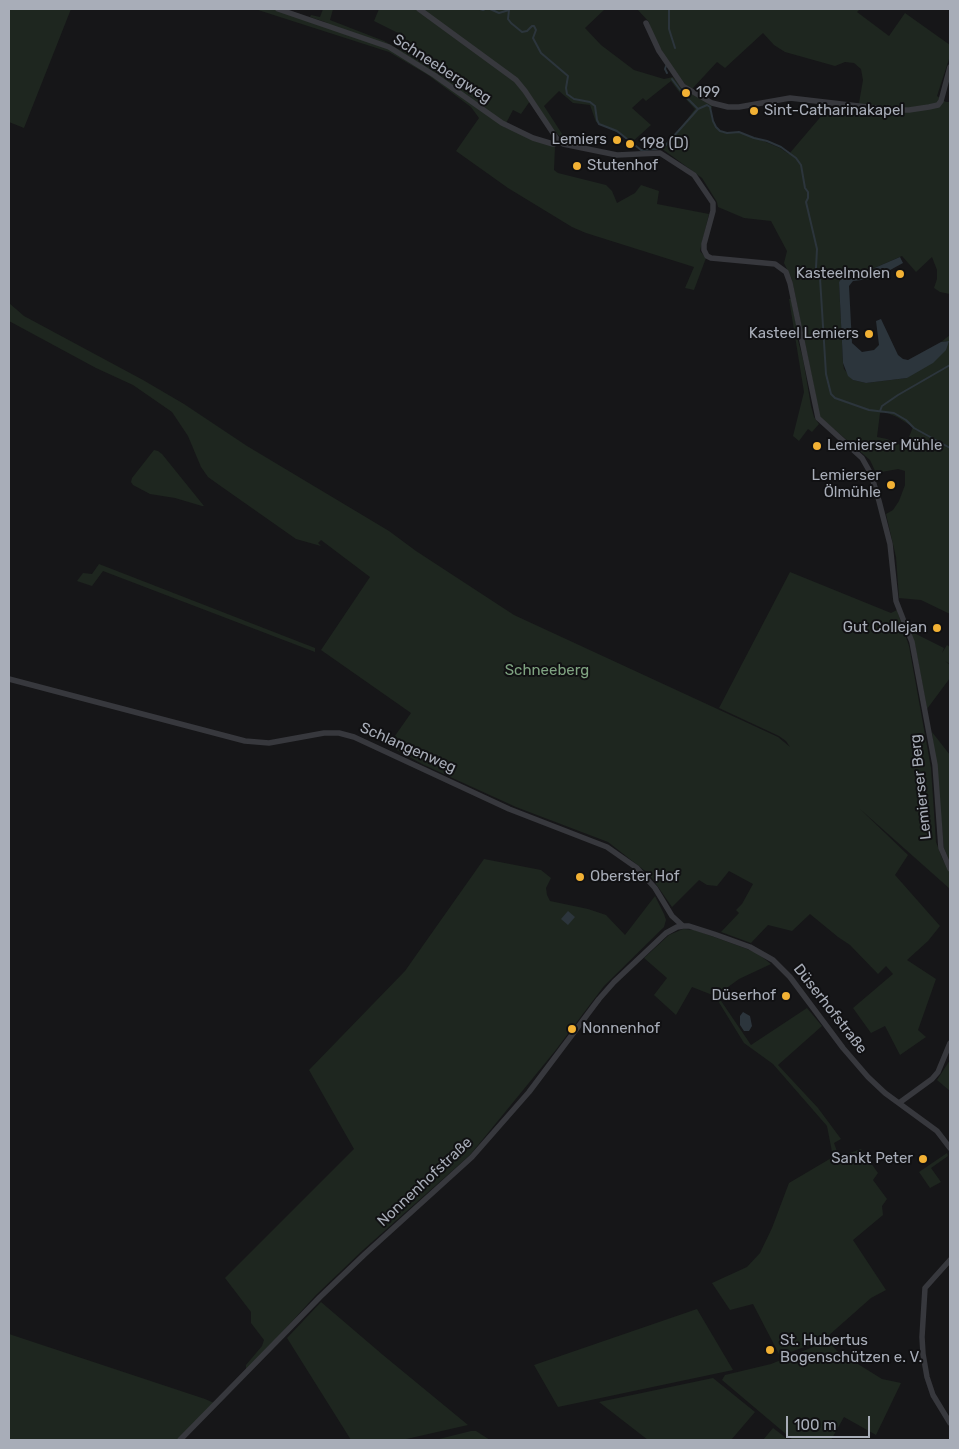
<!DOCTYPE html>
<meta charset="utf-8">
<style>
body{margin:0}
#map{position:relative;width:959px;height:1449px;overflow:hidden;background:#161618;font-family:Rubik,sans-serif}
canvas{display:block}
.frame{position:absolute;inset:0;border:10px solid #a8adb8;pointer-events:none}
.scale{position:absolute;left:786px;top:1416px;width:84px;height:22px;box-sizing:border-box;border:2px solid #a8adb8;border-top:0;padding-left:6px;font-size:15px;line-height:18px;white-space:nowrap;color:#a8adb8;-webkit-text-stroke:4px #111113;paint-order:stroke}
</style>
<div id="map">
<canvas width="959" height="1449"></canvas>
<div class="frame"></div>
<div class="scale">100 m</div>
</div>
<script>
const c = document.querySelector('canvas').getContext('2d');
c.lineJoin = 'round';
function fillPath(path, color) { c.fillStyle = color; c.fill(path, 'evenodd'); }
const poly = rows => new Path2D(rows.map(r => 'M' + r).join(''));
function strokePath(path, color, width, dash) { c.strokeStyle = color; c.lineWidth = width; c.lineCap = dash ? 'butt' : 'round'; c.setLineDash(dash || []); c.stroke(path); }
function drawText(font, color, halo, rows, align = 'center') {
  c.font = font + ' Rubik,sans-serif'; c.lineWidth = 4; c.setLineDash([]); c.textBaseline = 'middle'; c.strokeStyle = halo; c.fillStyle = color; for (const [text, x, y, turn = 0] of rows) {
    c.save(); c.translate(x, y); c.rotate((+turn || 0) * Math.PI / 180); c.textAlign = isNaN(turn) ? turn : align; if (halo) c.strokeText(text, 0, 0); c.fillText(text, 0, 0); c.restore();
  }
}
fillPath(poly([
 [9,9,71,9,24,128,9,122],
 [255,9,274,9,304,19,328,23,310,17,311,15,320,17,323,9,333,9,330,20,384,41,400,50,406,37,374,21,379,9,605,9,585,28,601,45,634,70,664,79,673,77,680,85,711,104,712,108,710,108,712,119,718,130,723,133,736,132,754,137,780,148,789,154,829,107,842,109,859,103,863,80,861,69,854,63,845,62,835,66,785,52,774,45,763,33,725,68,717,62,692,89,685,84,664,56,651,30,649,22,637,9,860,9,857,12,889,36,905,13,950,45,950,56,937,96,946,102,950,102,950,294,940,292,934,288,937,279,937,270,932,257,916,272,902,256,872,269,844,275,839,282,843,363,844,369,853,380,866,383,907,378,948,341,941,342,950,335,950,614,921,600,899,598,896,557,886,514,893,510,899,501,905,485,905,471,898,469,876,473,870,460,820,417,792,280,784,263,787,251,771,221,744,218,718,207,717,202,702,178,661,148,682,126,695,109,680,93,671,81,646,101,643,98,632,108,651,125,631,143,620,134,596,122,590,105,573,103,559,91,544,106,568,143,561,138,530,101,521,114,513,110,504,127,555,146,554,170,558,173,606,185,612,191,617,203,635,193,641,185,659,191,657,204,709,214,700,251,706,258,694,290,685,288,694,267,586,233,572,227,508,188,456,151,479,118,471,107,428,75,389,52],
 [885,412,897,417,913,427,905,447,887,439,877,437,880,413],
 [789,299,791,299,798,333,797,337,803,359,811,406,814,417,819,424,812,432,808,429,799,441,793,436,804,392],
 [9,303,24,316,143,380,184,404,247,446,389,531,416,551,514,615,778,737,790,747,786,741,779,736,719,708,790,572,891,613,897,610,909,646,931,768,936,842,942,858,950,873,950,889,860,809,908,855,895,875,940,926,928,941,907,960,936,979,918,1030,926,1037,900,1055,885,1026,871,1033,853,1008,893,974,886,966,878,974,850,945,838,937,810,914,792,931,768,925,751,943,721,932,739,913,736,910,742,904,753,884,729,871,717,886,707,885,699,880,672,907,649,874,608,842,516,807,424,765,391,747,390,743,411,713,321,650,370,577,321,540,318,543,321,546,296,539,222,487,208,477,201,467,188,436,172,412,133,385,96,368,9,321],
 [154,450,158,451,162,454,204,506,202,506,175,498,150,494,133,485,131,482,132,478],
 [99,564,315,648,315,652,103,571,92,586,77,581,83,573,92,574],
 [910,631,944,648,942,653,947,645,950,647,950,664,945,661,950,665,950,678,927,709,915,645],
 [932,732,950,755,950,863,944,848],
 [484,859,541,870,551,878,546,888,547,895,550,901,588,909,606,915,625,935,655,896,664,914,666,920,664,927,604,986,555,1051,470,1155,363,1250,316,1295,246,1372,246,1365,262,1346,264,1340,251,1323,251,1312,225,1278,354,1149,309,1070,405,971],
 [683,929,695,930,742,947,757,953,771,964,739,979,717,995,751,1045,807,1008,822,1026,778,1065,818,1108,841,1139,834,1143,839,1157,861,1149,878,1173,873,1180,887,1199,882,1206,883,1215,853,1240,886,1290,871,1298,828,1336,815,1343,780,1356,753,1304,730,1310,712,1283,747,1267,760,1253,772,1228,789,1183,833,1157,827,1126,773,1064,744,1043,715,996,692,987,676,1015,654,995,667,978,644,958,669,935],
 [950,1060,950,1091,937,1080],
 [947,1153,948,1156,931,1168,941,1182,930,1188,919,1172],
 [321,1302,383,1355,468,1425,402,1440,351,1440,287,1338],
 [697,1309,733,1370,558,1407,534,1365],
 [9,1334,205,1399,214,1403,177,1440,9,1440],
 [828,1341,837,1351,882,1379,901,1383,876,1435,844,1417,831,1440,793,1440,722,1380,725,1375,771,1364],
 [713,1378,755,1412,731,1440,648,1440,599,1402],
 [773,1428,781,1434,788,1440,763,1440],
 [476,1431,490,1440,435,1440,471,1431]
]), '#1e261f');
fillPath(poly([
 [900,257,903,263,881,275,870,279,853,281,849,286,852,343,862,352,874,350,879,345,876,321,881,319,898,355,903,359,908,360,941,342,949,341,946,350,933,363,907,378,866,383,853,380,848,376,843,363,839,282,844,275,872,269],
 [568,911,575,917,568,925,561,919],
 [743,1012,750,1016,752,1026,749,1031,744,1031,740,1025,740,1016]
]), '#2c353c');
strokePath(poly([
 [480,9,483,10,485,9],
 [490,9,499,13,509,10,508,19,511,23,522,32,527,31,532,26,534,26,536,30,533,38,541,53,568,76,566,88,567,94,574,99,590,102,595,106,597,120,599,124,617,131,641,150,658,149],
 [669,9,669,29,675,48],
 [666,66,665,69,667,73],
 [672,79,681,91],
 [684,95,698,109],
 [664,147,698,109,707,105,710,107,713,121,716,127,720,131,727,133,739,132,754,138,767,141,781,147,796,158,801,165,805,188,808,192,808,198,806,202,817,249,816,268,820,278,826,374,831,394,835,398,869,410,894,413,906,420,914,428,950,448],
 [880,411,882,406,898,395,950,365]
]), '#2c353c', 2);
strokePath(poly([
 [278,9,389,47,434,75,502,123,533,138,553,144,561,142],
 [419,9,516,80,525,91,557,139,563,144,617,155,660,153,694,175,713,203,713,211,704,244,704,250,707,256,711,258,775,264,786,272,790,283,818,418,862,458,871,474,879,501,890,544,896,601,912,642,935,765,941,848,950,869],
 [646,23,659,51,683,86,712,103,728,107,739,107,790,98,893,110,909,110,929,107,938,105,941,101,950,67],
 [9,679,245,741,269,743,324,733,339,733,354,737,509,809,607,847,637,868,655,888,672,916,683,926,689,926,714,934,750,947,773,960,790,977,843,1048,868,1077,885,1093,937,1131,950,1148],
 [899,1103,932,1079,938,1072,950,1043],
 [950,1260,925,1288,922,1337,923,1354,927,1377,933,1395,950,1423],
 [180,1440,320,1297,365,1254,472,1157,529,1092,599,999,614,982,666,933,677,927,683,926]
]), '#37383d', 5.5);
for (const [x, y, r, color] of [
 [686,93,5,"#f2b134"],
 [754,111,5,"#f2b134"],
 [617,140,5,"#f2b134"],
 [630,144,5,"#f2b134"],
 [577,166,5,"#f2b134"],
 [900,274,5,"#f2b134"],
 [869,334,5,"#f2b134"],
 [817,446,5,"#f2b134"],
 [891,485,5,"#f2b134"],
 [937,628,5,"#f2b134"],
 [580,877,5,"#f2b134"],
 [786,996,5,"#f2b134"],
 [572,1029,5,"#f2b134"],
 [923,1159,5,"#f2b134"],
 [770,1350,5,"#f2b134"]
]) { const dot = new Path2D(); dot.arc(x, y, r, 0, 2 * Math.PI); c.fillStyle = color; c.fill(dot); strokePath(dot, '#111113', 2); }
drawText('15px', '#a8adb8', '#111113', [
 ["Schneebergweg",442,69,33],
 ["Schlangenweg",408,748,24],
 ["Lemierser Berg",921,787,-96],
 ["Düserhofstraße",830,1009,52],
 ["Nonnenhofstraße",425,1182,-43]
]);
drawText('15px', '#a8adb8', '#111113', [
 ["199",696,93],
 ["Sint-Catharinakapel",764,111],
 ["Lemiers",607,140,"right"],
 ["198 (D)",640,144],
 ["Stutenhof",587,166],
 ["Kasteelmolen",890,274,"right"],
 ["Kasteel Lemiers",859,334,"right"],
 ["Lemierser Mühle",827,446],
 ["Lemierser",881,476,"right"],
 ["Ölmühle",881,493,"right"],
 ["Gut Collejan",927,628,"right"],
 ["Oberster Hof",590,877],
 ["Düserhof",776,996,"right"],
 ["Nonnenhof",582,1029],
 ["Sankt Peter",913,1159,"right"],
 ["St. Hubertus",780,1341],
 ["Bogenschützen e. V.",780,1358]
], 'left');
drawText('15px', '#7fa381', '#111113', [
 ["Schneeberg",547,671]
]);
</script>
